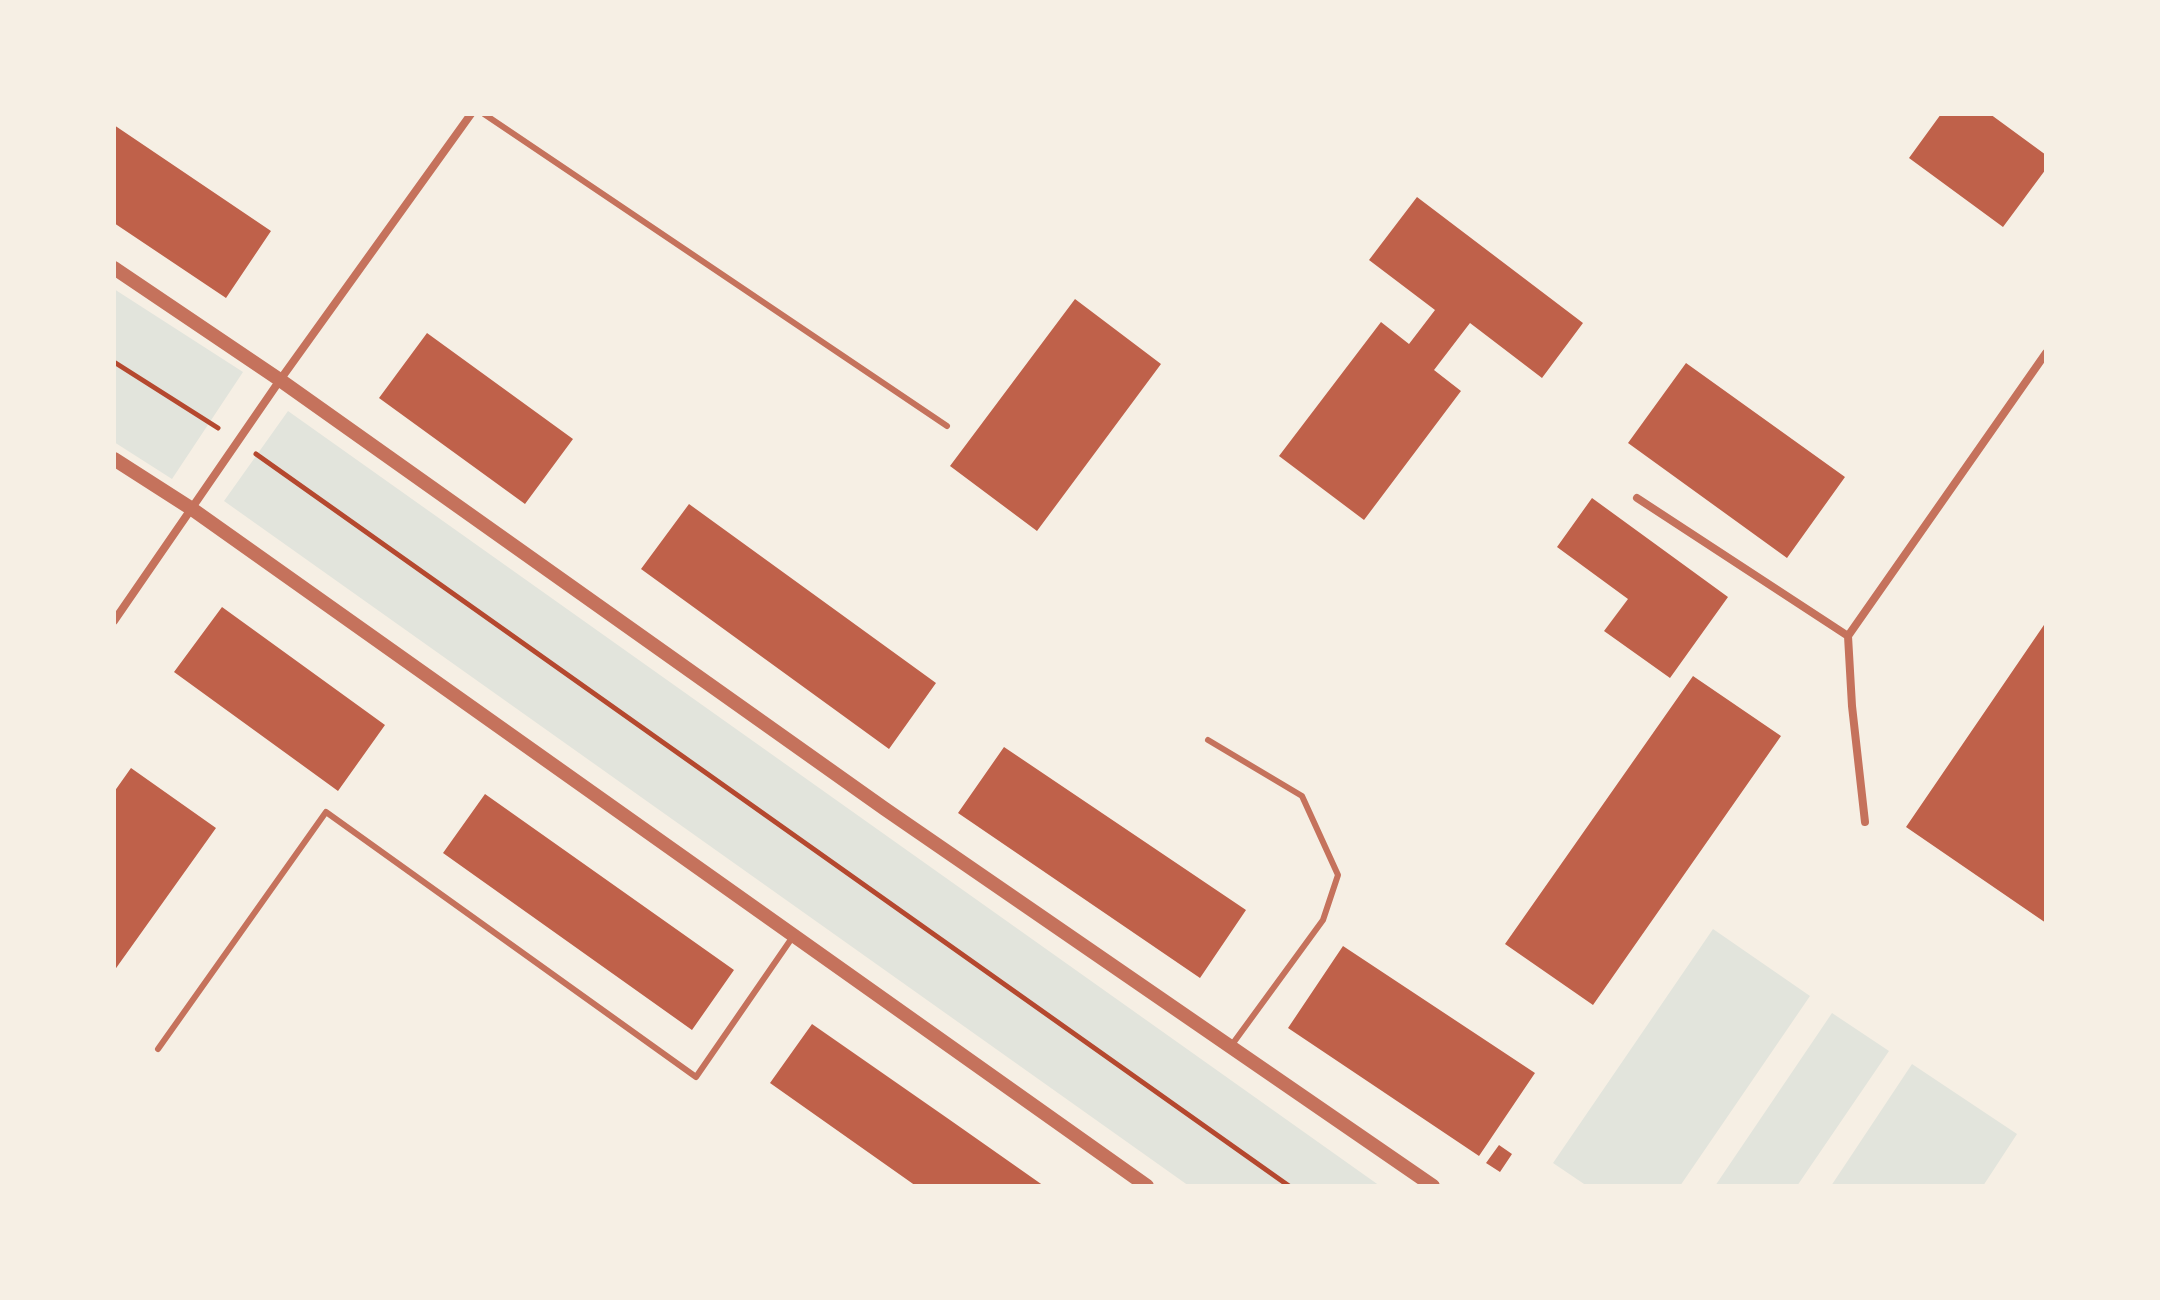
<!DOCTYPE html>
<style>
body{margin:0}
#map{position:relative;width:2160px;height:1300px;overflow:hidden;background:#f6efe4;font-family:Arial,sans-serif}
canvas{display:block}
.frame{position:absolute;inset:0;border:116px solid #f6efe4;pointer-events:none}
</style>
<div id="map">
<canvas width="2160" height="1300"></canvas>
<div class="frame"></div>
</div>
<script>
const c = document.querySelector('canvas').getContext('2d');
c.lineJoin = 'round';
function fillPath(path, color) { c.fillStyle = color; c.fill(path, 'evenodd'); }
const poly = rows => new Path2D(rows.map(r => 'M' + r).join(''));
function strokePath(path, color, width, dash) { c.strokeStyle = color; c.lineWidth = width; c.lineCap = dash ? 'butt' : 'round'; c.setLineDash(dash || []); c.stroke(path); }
fillPath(poly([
 [114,289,243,372,172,479,114,442],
 [288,411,1380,1186,1189,1186,224,501],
 [1713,929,1810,996,1680,1186,1587,1186,1553,1163],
 [1832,1013,1889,1051,1797,1186,1715,1186],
 [1912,1064,2017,1134,1983,1186,1831,1186]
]), '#e2e4dc');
fillPath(poly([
 [1941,114,1990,114,2046,155,2046,169,2003,227,1909,158],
 [114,125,271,231,226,298,114,223],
 [1417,197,1583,323,1542,378,1470,323,1434,370,1461,391,1364,520,1279,456,1381,322,1409,344,1435,310,1369,260],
 [1075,299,1161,364,1037,531,950,466],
 [427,333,573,439,525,504,379,398],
 [1686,363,1845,477,1787,558,1628,443],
 [1592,498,1728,597,1670,678,1604,631,1628,599,1557,547],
 [689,504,936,683,889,749,641,569],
 [222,607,385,725,338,791,174,672],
 [2046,622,2046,923,1906,827],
 [1693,676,1781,736,1593,1005,1505,944],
 [1004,747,1246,910,1200,978,958,813],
 [131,768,216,828,114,971,114,792],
 [485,794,734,970,692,1030,443,853],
 [1343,946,1535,1073,1479,1156,1288,1028],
 [812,1024,950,1120,1044,1186,916,1186,770,1083],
 [1499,1145,1512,1154,1500,1172,1486,1163]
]), '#bf614a');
strokePath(poly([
 [114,362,218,428],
 [256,454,1289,1186]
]), '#b5482f', 5);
strokePath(poly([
 [484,114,947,426],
 [1208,740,1302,796,1338,875,1323,920,1231,1046],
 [158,1049,326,812,696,1077,794,935]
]), '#c5725c', 6);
strokePath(poly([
 [1637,498,1848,636],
 [114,621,280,380,471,114],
 [1865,822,1852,706,1848,636,2046,353]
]), '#c5725c', 8);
strokePath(poly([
 [114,268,280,380,885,809,1433,1186],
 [114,459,192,509,1147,1186]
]), '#c5725c', 14);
</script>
